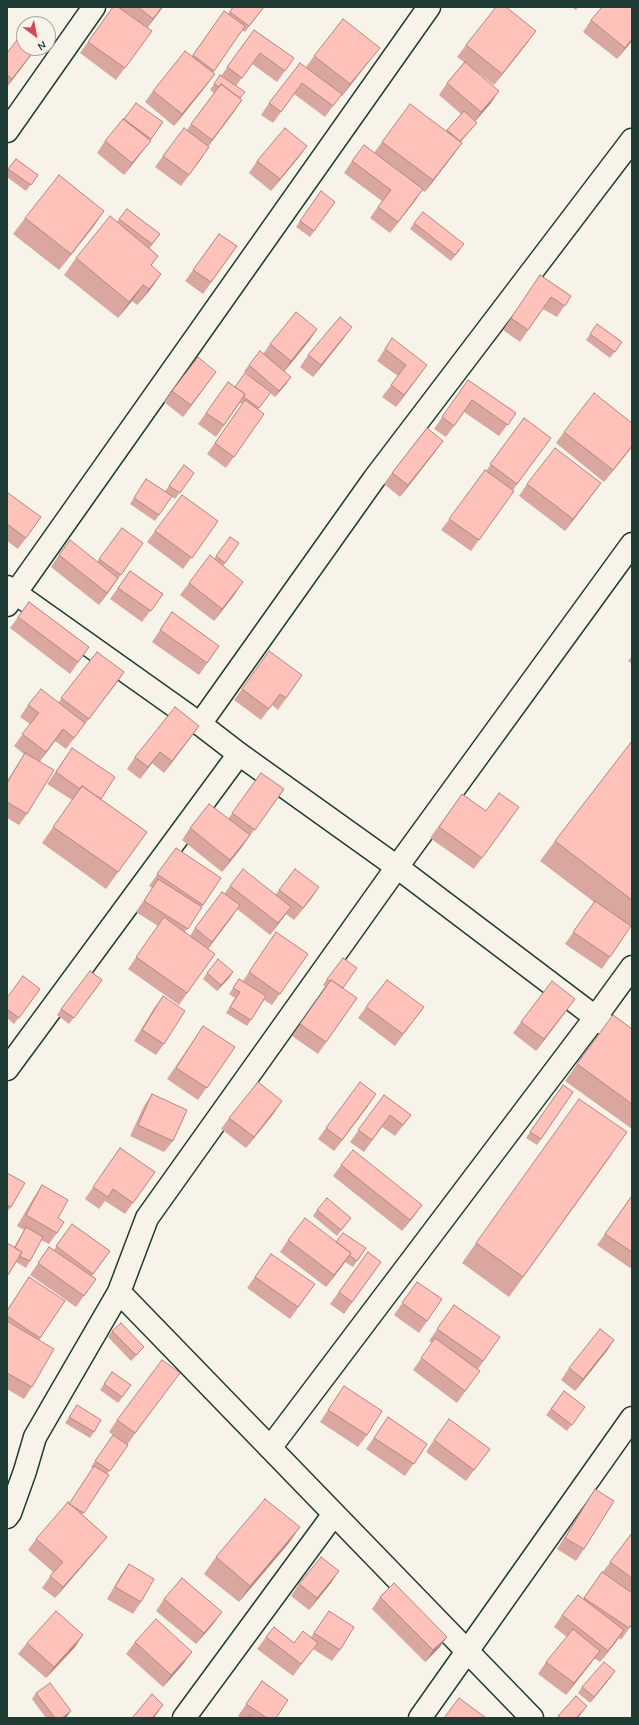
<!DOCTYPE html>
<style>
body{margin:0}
#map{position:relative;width:639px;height:1725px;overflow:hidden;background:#f7f3e8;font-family:Mynerve,sans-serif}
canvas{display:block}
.frame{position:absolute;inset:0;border:8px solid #1f3d34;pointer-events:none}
.north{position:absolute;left:16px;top:16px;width:40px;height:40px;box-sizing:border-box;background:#f7f3e8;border:1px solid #a1aaa0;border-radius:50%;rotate:148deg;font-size:11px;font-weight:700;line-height:16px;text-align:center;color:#1f3d34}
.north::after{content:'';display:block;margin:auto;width:14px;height:18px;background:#d1495b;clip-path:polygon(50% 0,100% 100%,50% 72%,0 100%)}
</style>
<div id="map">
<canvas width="639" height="1725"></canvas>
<div class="frame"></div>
<div class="north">N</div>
</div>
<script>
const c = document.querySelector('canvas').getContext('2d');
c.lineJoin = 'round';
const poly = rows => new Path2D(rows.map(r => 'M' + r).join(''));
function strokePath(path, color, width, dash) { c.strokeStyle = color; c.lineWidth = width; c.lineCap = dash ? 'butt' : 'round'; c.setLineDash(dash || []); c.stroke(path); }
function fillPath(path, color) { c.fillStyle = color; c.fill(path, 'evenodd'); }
const minor = poly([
 [7,131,94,7],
 [7,605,429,7],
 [200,724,374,479,632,140],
 [7,1069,239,754],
 [119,1292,532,1718],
 [270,1448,595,1018,632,967],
 [7,1517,10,1513,25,1471,35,1437,119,1292,147,1218,397,867,632,544],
 [184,1718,334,1514],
 [420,1718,632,1418]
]);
const secondary = poly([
 [7,587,200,724,239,754,397,867,632,1045]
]);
strokePath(minor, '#1f3d34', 25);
strokePath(secondary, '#1f3d34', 25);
strokePath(minor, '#f7f3e8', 22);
strokePath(secondary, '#f7f3e8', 22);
fillPath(poly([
 [113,7,163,7,147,28,152,31,116,80,80,53],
 [233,7,264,7,245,32,242,30,213,73,206,86,174,126,145,102,153,91,192,56,224,11,228,14],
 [572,7,578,7,576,10],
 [632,7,632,41,617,59,583,32,591,20],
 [254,30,294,58,277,82,252,64,236,86,240,98,242,100,208,146,201,159,181,186,155,167,163,156,186,131,214,93,210,90,216,81,221,76],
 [528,42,494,85,476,71,491,103,475,121,472,129,461,142,462,143,454,154,425,192,422,190,390,233,370,218,382,201,344,173,352,161,374,153,382,142,446,131,461,114,439,95,447,83,464,62,457,57,466,45],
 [36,48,32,54,7,87,7,53],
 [314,56,371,59,342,96,341,95,325,117,294,94,273,123,261,115,269,103,306,67],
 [124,119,163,122,142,152,124,175,97,153,105,141],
 [307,146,299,157,271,191,249,173,257,161],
 [16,159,38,175,26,191,7,177,7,171],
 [335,202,310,237,296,227,300,221],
 [127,209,160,234,150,248,158,256,151,266,161,274,150,290,137,305,132,301,118,318,64,275,76,258,117,222],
 [104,211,93,227,59,270,13,234,25,218],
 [414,223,460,250,451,261,410,229],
 [219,234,237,246,203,294,185,281],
 [540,275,571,296,557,317,543,309,520,342,503,330],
 [597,324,622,342,610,358,586,340],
 [317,329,309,341,284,372,287,383,275,397,270,393,258,410,264,414,226,468,207,454,242,404,240,403,216,437,198,424,228,382,235,387,256,381,244,371,249,365,263,354,270,344],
 [344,338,313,377,300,367,308,355],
 [392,338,419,376,396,407,382,397,398,376,377,361],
 [216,372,183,417,164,402,172,391],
 [468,380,516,413,499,436,464,412,446,437,434,429],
 [524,418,542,450,513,490,514,491,471,551,441,530,486,471],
 [632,423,632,447,604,482,556,443,564,432],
 [443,441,435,452,400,497,384,484,392,473],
 [184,465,194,473,175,499,171,496,155,521,130,504,146,479,165,491],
 [601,483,565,531,519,496,527,484],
 [7,493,41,517,18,549,7,541],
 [218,521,183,569,147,542,155,531],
 [122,528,143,543,113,586,99,605,51,567,59,555,97,562],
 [230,537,239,543,223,566,235,594,214,621,180,595,189,583,214,559],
 [130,571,163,594,142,622,110,599],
 [29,602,89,647,70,674,10,628],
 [172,612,219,646,199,675,152,642],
 [97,652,124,672,66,749,55,741,40,761,27,814,19,825,7,818,7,781,24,754,14,746,30,724,20,717,28,705,58,703],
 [632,656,632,664,628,661],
 [302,675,278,710,272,705,261,720,234,700,242,689],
 [199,726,191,737,164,773,152,763,140,779,127,769,135,757],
 [632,741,632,923,630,925,631,926,602,969,565,944,594,902,540,861,555,841],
 [72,748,101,799,147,832,106,889,42,843,72,800,47,784],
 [261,773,284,789,246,841,222,872,182,840,190,828,228,819],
 [462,794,486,811,519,807,474,869,430,838],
 [176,848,221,878,185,932,190,936,195,928,224,894,230,886,276,894,279,890,319,887,294,920,286,914,270,935,237,909,208,949,215,954,179,1005,128,969,158,926,136,912,152,888,149,886],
 [276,932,308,954,272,1005,264,1000,247,1026,226,1013,235,998,229,994,239,979,243,981],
 [233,972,229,978,217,991,203,979,207,973],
 [327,979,357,998,318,1054,292,1036,326,987,323,985],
 [98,986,69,1024,57,1015,61,1009],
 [40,989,14,1024,7,1018,7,998],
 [163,996,164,1044,156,1055,134,1041,154,1008],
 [366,1007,424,1007,395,1046,358,1018],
 [567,1010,536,1051,513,1033,521,1022],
 [632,1029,632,1129,565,1081,577,1064],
 [195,1038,235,1047,198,1100,167,1079],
 [563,1085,573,1092,537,1145,526,1138],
 [152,1094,173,1141,164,1152,130,1136,144,1106],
 [384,1095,411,1115,395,1136,382,1127,364,1152,350,1142],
 [368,1106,334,1151,318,1139,326,1128],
 [274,1113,246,1148,221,1129,229,1118],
 [120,1148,155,1172,125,1214,105,1201,99,1209,85,1199],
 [613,1153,509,1297,462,1263,476,1243],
 [341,1165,422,1205,414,1216,402,1231,333,1176],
 [7,1173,11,1207,7,1212],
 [42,1185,58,1218,57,1233,49,1244,41,1240,30,1261,26,1268,16,1262,7,1277,7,1243,14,1247,24,1230,17,1226,34,1197],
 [632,1195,632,1266,630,1268,597,1245],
 [317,1210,351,1218,337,1236,313,1216],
 [72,1224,110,1251,92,1276,96,1279,76,1307,30,1275,49,1247,54,1250],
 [288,1240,336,1242,366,1248,353,1267,345,1262,326,1287,280,1252],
 [368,1252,381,1262,344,1314,330,1304],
 [271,1254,315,1284,290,1319,247,1288],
 [29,1277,65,1301,39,1340,32,1387,24,1399,7,1389,7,1310],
 [417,1282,442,1299,419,1333,394,1315],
 [454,1305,500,1337,478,1369,472,1382,457,1403,413,1370,432,1343,429,1341],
 [112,1331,139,1353,131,1361,108,1337],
 [614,1340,606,1352,575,1391,561,1380,569,1368],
 [112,1372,131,1385,118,1403,100,1390],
 [171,1384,127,1445,128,1445,107,1474,109,1475,82,1515,107,1537,98,1548,55,1598,42,1588,53,1572,28,1550,36,1539,69,1504,93,1468,91,1467,113,1435,124,1443,109,1432,117,1420],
 [344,1386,367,1435,358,1447,320,1422],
 [564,1391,585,1407,567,1431,546,1415],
 [77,1405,94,1432,90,1438,65,1423],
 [388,1417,427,1444,405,1476,366,1449],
 [434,1440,490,1449,466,1481,426,1452],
 [595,1489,584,1549,576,1561,557,1549,587,1501],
 [300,1527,288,1544,239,1602,204,1574,216,1557],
 [632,1533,632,1624,621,1640,619,1638,600,1662,594,1658,566,1695,538,1674,546,1662,567,1637,554,1627,562,1615,583,1599,602,1572,602,1573],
 [129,1564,141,1602,133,1614,107,1599,121,1575],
 [331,1583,309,1610,291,1596,299,1584],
 [380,1597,447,1637,439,1648,425,1662,372,1609],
 [164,1599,214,1623,196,1644,156,1611],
 [329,1611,340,1650,332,1661,313,1649,293,1676,257,1649,266,1637,294,1643,311,1637],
 [135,1642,184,1663,163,1687,126,1654],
 [27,1643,75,1647,46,1678,18,1654],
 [611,1677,590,1703,578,1693,582,1687],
 [262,1681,276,1718,241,1718,238,1716],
 [36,1693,67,1717,66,1718,46,1718,32,1699]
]), '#daa7a0');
fillPath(poly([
 [162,7,163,7,145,31,153,19],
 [536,31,528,42,494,85,502,74],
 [632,39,632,41,617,59,625,48],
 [36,48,32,54,7,87,12,79],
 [380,48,371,59,342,96,350,84],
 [215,74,206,86,174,126,182,114],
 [499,91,491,103,473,124,481,112],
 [242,100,234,112,204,152,212,140],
 [163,122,142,152,124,175,132,163,147,144],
 [462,143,454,154,425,192,433,180],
 [307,146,299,157,271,191,280,179],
 [209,147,201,159,181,186,189,175],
 [423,189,415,201,390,233,398,222],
 [104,211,93,227,59,270,71,254],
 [161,274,150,290,137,305,149,289],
 [143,285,132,301,118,318,129,302],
 [352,327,344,338,313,377,321,365],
 [317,329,309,341,283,373,291,361],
 [427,365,419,376,396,407,404,395],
 [216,372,208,383,183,417,191,405],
 [291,377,287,383,275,397,279,391],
 [443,441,435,452,400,497,408,485],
 [632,446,632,447,604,482,613,470],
 [601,483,593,494,565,531,573,519],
 [118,578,110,590,99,605,107,593],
 [243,582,235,594,214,621,222,609],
 [124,672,116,684,80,730,89,719],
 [199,726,191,737,164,773,172,761],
 [63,729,55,741,38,764,46,752],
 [160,752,152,763,140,779,148,767],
 [250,835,242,847,222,872,230,860],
 [319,887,311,899,294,920,303,908],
 [240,905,232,917,204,954,212,942],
 [291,907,283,918,270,935,278,923],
 [233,972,229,978,217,991,221,985],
 [575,999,567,1010,536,1051,544,1039],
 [376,1094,368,1106,334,1151,342,1140],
 [282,1101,274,1113,246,1148,254,1137],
 [422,1205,414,1216,402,1231,410,1220],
 [351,1253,343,1265,326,1287,334,1275],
 [614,1340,606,1352,575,1391,583,1379],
 [300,1527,288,1544,239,1602,250,1586],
 [107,1537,98,1548,55,1598,63,1587],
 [339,1571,331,1583,309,1610,317,1598],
 [222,1612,214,1623,196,1644,204,1633],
 [624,1630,616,1642,600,1662,608,1651],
 [83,1635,75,1647,46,1678,54,1667],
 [447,1637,439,1648,425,1662,433,1650],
 [600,1651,592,1662,566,1695,574,1683],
 [192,1652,184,1663,163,1687,171,1675],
 [615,1671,611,1677,590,1703,594,1697],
 [163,1705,154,1718,152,1718],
 [587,1706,578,1718,576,1718],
 [71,1711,66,1718,62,1718]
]), '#b28882');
const building = poly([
 [113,7,118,7,152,31,125,68,88,42,113,7],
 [138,7,162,7,153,19,138,7],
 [233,7,264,7,249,26,230,12,233,7],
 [496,7,506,7,536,31,502,74,466,45,496,7],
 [602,7,632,7,632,39,625,48,591,20,602,7],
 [224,11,245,26,214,71,193,55,224,11],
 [343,19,380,48,350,84,314,56,343,19],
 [254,30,294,58,285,71,260,53,242,78,227,67,254,30],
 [24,31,24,48,36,48,12,79,7,75,7,53,24,31],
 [185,51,215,74,182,114,153,91,185,51],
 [465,62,499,91,481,112,447,83,465,62],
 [300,63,342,94,333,106,302,83,281,112,269,103,300,63],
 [220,75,245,92,240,98,221,84,219,87,214,84,220,75],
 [221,84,242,100,212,140,191,124,221,84],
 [136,103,163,122,151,139,124,119,136,103],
 [410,104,462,143,433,180,382,142,410,104],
 [464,111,477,123,460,141,447,130,464,111],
 [123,119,151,141,132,163,105,141,123,119],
 [184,128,209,147,189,175,163,156,184,128],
 [285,128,307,146,280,179,257,161,285,128],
 [364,145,423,189,398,222,378,207,391,190,352,161,364,145],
 [16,159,38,175,31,185,8,169,16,159],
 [59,175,104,211,71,254,25,218,59,175],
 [321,191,335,202,314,231,300,221,321,191],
 [127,209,160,234,152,244,119,219,127,209],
 [423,212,464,244,455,255,414,223,423,212],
 [110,216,158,256,151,265,161,274,149,289,143,285,129,302,76,258,110,216],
 [219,234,237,246,211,282,193,270,219,234],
 [540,275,571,296,565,306,551,297,528,330,511,318,540,275],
 [296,312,317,329,291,361,270,344,296,312],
 [340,317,352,327,321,365,308,355,340,317],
 [597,324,622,342,615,352,590,334,597,324],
 [392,338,427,365,404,395,391,385,406,365,385,349,392,338],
 [260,351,291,377,279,391,249,365,260,351],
 [198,357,216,372,191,405,172,391,198,357],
 [245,373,271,392,259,408,244,397,245,394,235,387,245,373],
 [468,380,516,413,508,425,472,400,454,426,442,417,468,380],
 [228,382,245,394,224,425,206,413,228,382],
 [594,393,632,423,632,446,613,470,564,432,594,393],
 [245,400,264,414,234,457,215,443,245,400],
 [524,418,551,438,517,484,490,464,524,418],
 [427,428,443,441,408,485,392,473,427,428],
 [555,448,601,483,573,519,527,484,555,448],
 [184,465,194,473,180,493,169,486,184,465],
 [485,470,514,491,479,540,449,519,485,470],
 [146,479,172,496,159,515,134,498,146,479],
 [7,493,8,493,41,517,26,538,7,524,7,493],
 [182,495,218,521,192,558,155,531,182,495],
 [122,528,143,543,121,575,99,559,122,528],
 [230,537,239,543,225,563,216,556,230,537],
 [70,540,118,578,107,593,59,555,70,540],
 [210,555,243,582,222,609,189,583,210,555],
 [130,571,163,594,151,611,118,588,130,571],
 [29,602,89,647,78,662,18,617,29,602],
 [172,612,219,646,207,663,160,630,172,612],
 [269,651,302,675,286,698,280,694,269,709,242,689,269,651],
 [97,652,124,672,89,719,61,698,97,652],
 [41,689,85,723,74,738,63,729,46,752,22,734,39,713,28,705,41,689],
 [175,707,199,726,172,761,160,752,148,767,135,757,175,707],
 [632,741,632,900,555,841,632,741],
 [72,748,115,777,101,799,82,786,80,789,56,772,72,748],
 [25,753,54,770,27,814,7,802,7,783,25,753],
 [261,773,284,789,255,830,232,813,261,773],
 [82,786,147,832,118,872,53,827,82,786],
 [499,793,519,807,482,858,439,827,462,794,486,811,499,793],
 [209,804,250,835,230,860,190,828,209,804],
 [176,848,221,878,203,905,157,874,176,848],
 [243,869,291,907,278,923,230,886,243,869],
 [295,869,319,887,303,908,279,890,295,869],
 [158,879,202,907,188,929,144,901,158,879],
 [222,892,240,905,212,942,195,928,222,892],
 [595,901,631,926,610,957,573,932,595,901],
 [164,917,215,954,187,993,136,957,164,917],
 [276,932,308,954,280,994,249,972,276,932],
 [343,958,357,968,343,988,331,980,330,981,327,979,343,958],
 [218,959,233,972,221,985,207,973,218,959],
 [90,971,102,980,74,1018,61,1009,90,971],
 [23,976,40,989,19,1018,7,1009,7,998,23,976],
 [239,979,266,996,251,1020,230,1007,240,992,233,988,239,979],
 [331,980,357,998,326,1042,300,1024,331,980],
 [387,980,424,1007,403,1034,366,1007,387,980],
 [552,981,575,999,544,1039,521,1022,552,981],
 [163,996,185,1011,164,1044,142,1030,163,996],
 [613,1015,632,1029,632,1104,577,1064,613,1015],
 [203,1026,235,1047,207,1088,176,1068,203,1026],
 [258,1082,282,1101,254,1137,229,1118,258,1082],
 [360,1082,376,1094,342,1140,326,1128,360,1082],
 [563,1085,573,1092,541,1139,530,1132,563,1085],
 [152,1094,187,1110,173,1141,138,1125,152,1094],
 [384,1095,411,1115,403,1125,390,1115,372,1140,358,1130,384,1095],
 [579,1099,627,1132,523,1277,476,1243,579,1099],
 [120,1148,155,1172,133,1203,113,1189,108,1197,93,1187,120,1148],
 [353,1150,422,1205,410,1220,341,1165,353,1150],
 [7,1173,25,1183,11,1207,7,1205,7,1173],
 [42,1185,68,1200,58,1218,64,1222,57,1233,26,1215,42,1185],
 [632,1196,632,1252,605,1234,632,1196],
 [327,1198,351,1218,341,1230,317,1210,327,1198],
 [305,1218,351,1253,334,1275,288,1240,305,1218],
 [72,1224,110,1251,93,1274,56,1246,72,1224],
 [26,1227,43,1237,30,1261,19,1256,22,1252,15,1248,26,1227],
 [343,1233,366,1248,357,1261,349,1255,351,1253,336,1242,343,1233],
 [7,1243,22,1252,8,1275,7,1274,7,1243],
 [49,1247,96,1279,84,1296,38,1263,49,1247],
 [368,1252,381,1262,352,1302,339,1292,368,1252],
 [271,1254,315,1284,298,1307,255,1277,271,1254],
 [29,1277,65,1301,40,1338,7,1316,7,1311,29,1277],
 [417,1282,442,1299,427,1321,402,1303,417,1282],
 [454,1305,500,1337,483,1361,437,1329,454,1305],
 [7,1321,54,1349,32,1387,7,1373,7,1321],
 [121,1323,144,1347,136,1355,112,1331,121,1323],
 [600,1329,614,1340,583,1379,569,1368,600,1329],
 [435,1338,480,1371,465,1391,421,1358,435,1338],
 [162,1360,180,1373,135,1433,117,1420,162,1360],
 [112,1372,131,1385,122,1397,104,1384,112,1372],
 [344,1386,382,1411,367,1435,328,1410,344,1386],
 [564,1391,585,1407,572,1425,551,1409,564,1391],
 [77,1405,101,1420,94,1432,69,1417,77,1405],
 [388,1417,427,1444,414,1464,374,1438,388,1417],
 [449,1419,490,1449,474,1470,434,1440,449,1419],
 [113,1435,128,1445,110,1471,95,1461,113,1435],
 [94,1466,109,1475,84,1513,69,1504,94,1466],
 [595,1489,614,1501,584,1549,565,1538,595,1489],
 [265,1499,300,1527,250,1586,216,1557,265,1499],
 [68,1502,107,1537,63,1587,50,1576,63,1562,36,1539,68,1502],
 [632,1533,632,1578,610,1562,632,1533],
 [321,1557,339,1571,317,1598,299,1584,321,1557],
 [129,1564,154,1579,141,1602,115,1587,129,1564],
 [602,1572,632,1593,632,1624,629,1628,584,1598,602,1572],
 [182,1578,222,1612,204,1633,164,1599,182,1578],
 [394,1583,447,1637,433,1650,380,1597,394,1583],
 [578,1595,624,1630,608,1651,562,1615,578,1595],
 [56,1611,83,1635,54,1667,27,1643,56,1611],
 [329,1611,354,1627,340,1650,314,1633,329,1611],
 [156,1619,192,1652,171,1675,135,1642,156,1619],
 [274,1627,294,1643,303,1631,318,1643,301,1664,266,1637,274,1627],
 [573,1629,600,1651,574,1683,546,1662,573,1629],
 [604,1662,615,1671,594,1697,582,1687,604,1662],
 [262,1681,288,1700,276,1718,267,1718,246,1704,262,1681],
 [50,1683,71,1711,62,1718,55,1718,36,1693,50,1683],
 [152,1694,163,1705,152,1718,132,1718,152,1694],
 [576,1696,587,1706,576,1718,561,1718,558,1716,576,1696],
 [459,1698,486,1718,444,1718,459,1698],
 [250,1715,254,1718,249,1718,250,1715]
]);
fillPath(building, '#fec2ba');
strokePath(building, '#b28882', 1);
</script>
